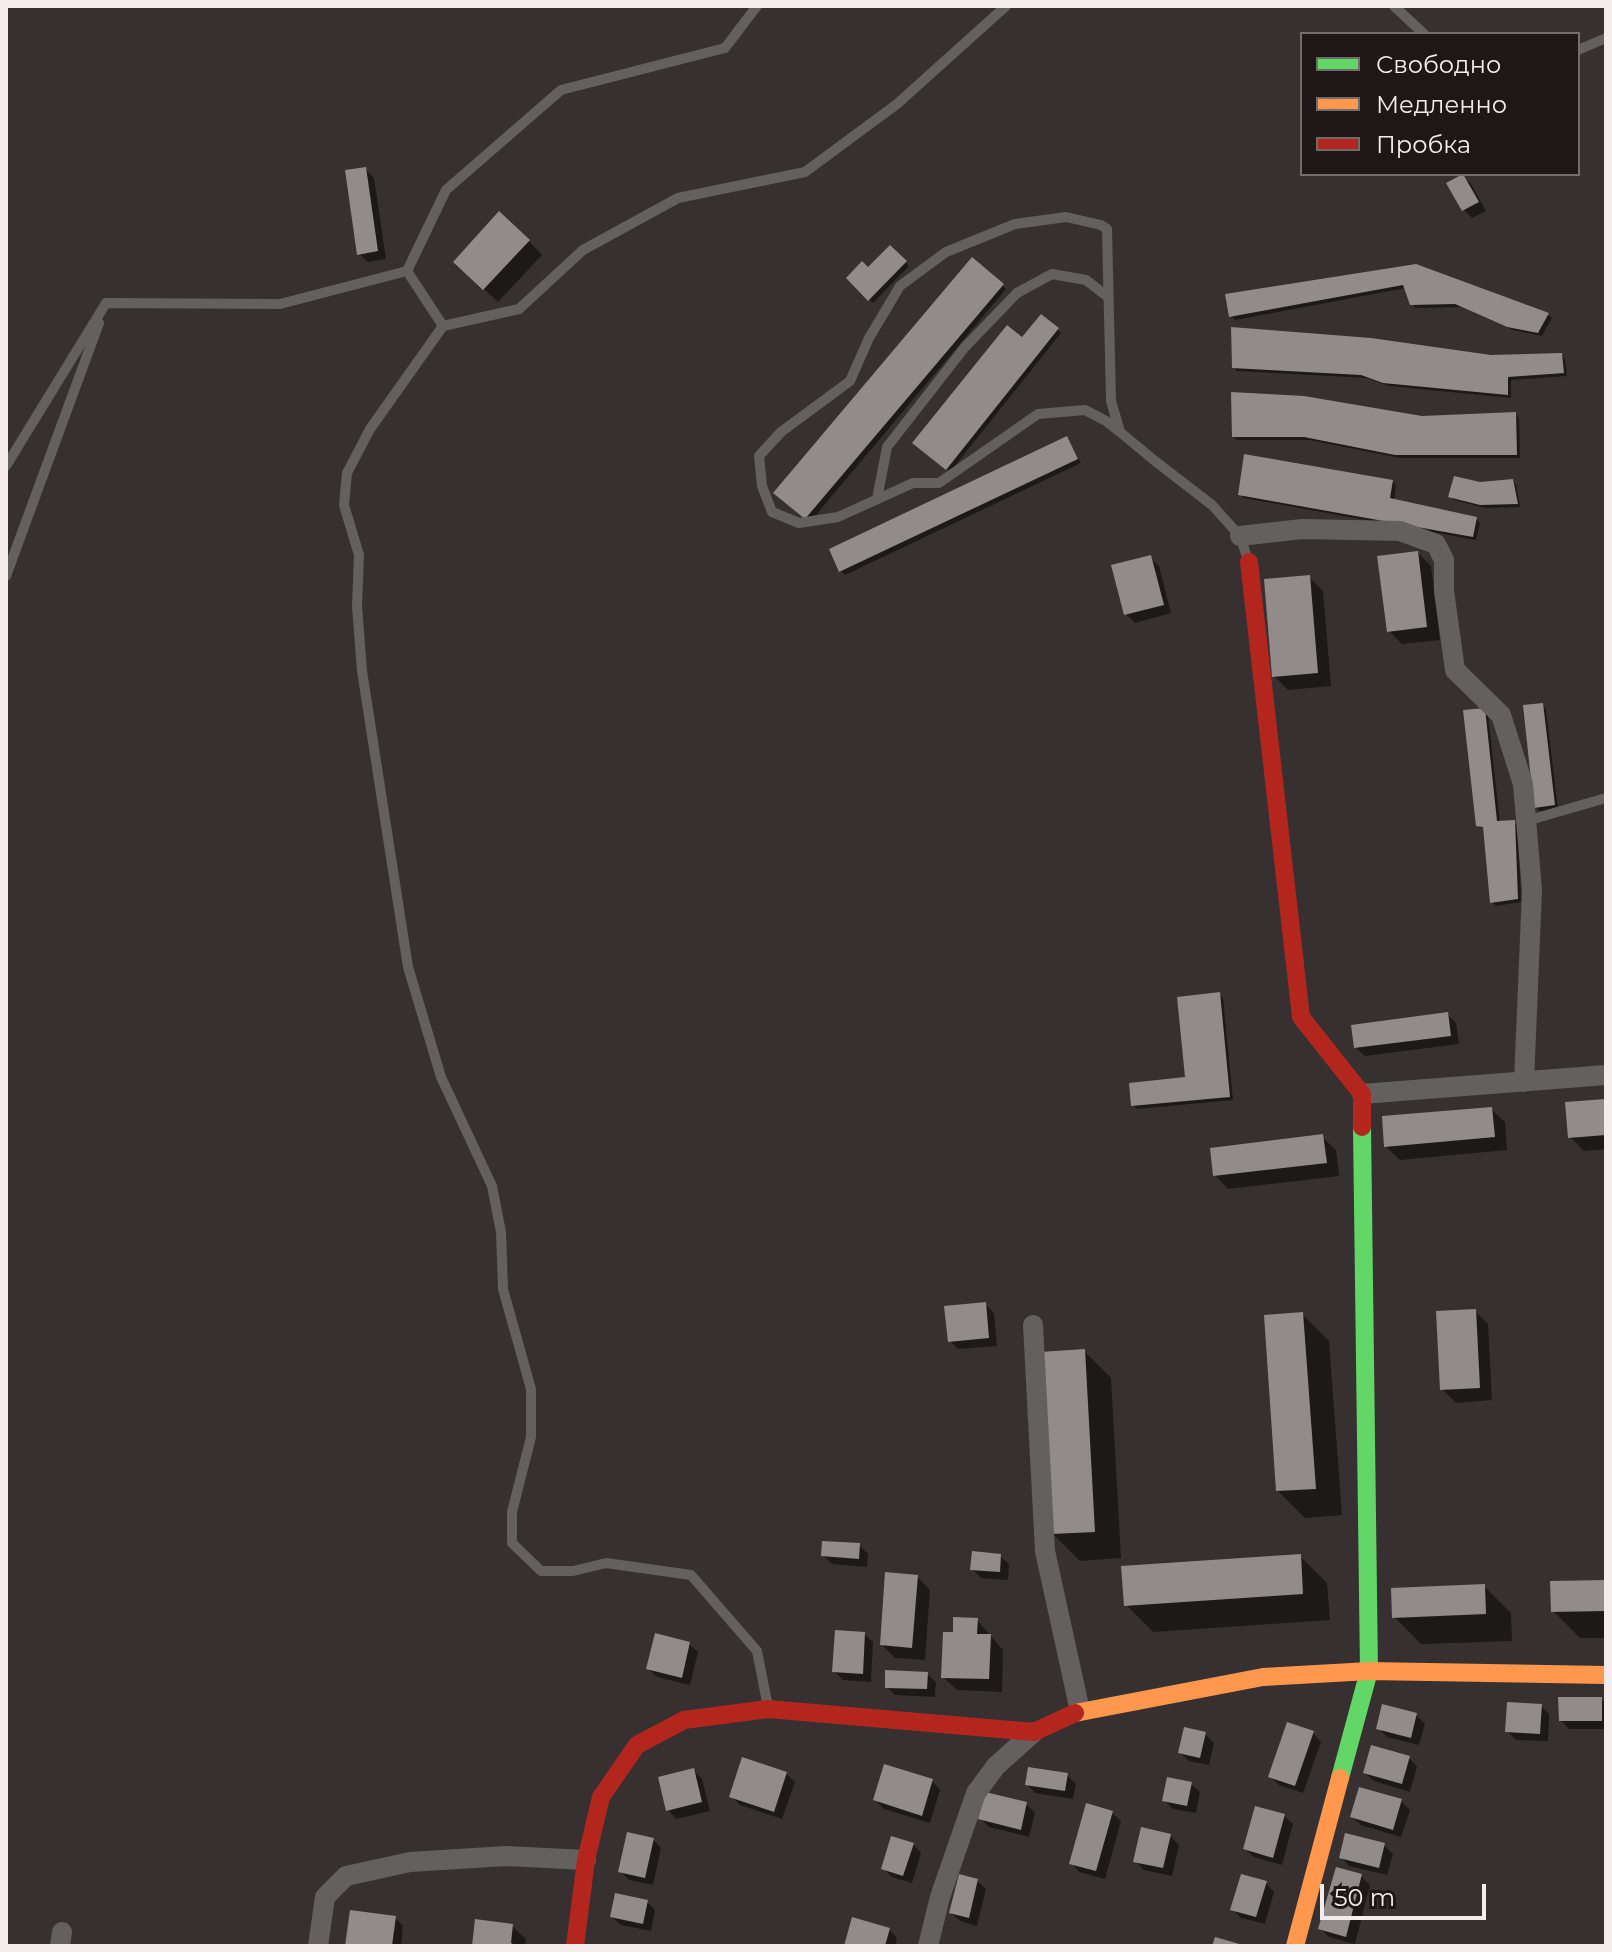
<!DOCTYPE html>
<meta charset="utf-8">
<style>
body{margin:0}
#map{position:relative;width:1612px;height:1952px;overflow:hidden;background:#373030;font-family:Montserrat,sans-serif}
canvas{display:block}
.frame{position:absolute;inset:0;border:8px solid #f5eced;pointer-events:none}
.legend{position:absolute;left:1300px;top:32px;width:280px;height:144px;box-sizing:border-box;background:#1d1717;border:2px solid #736c6d;margin:0;padding:10px 14px;list-style:none;font-size:24px;color:#f5eced}
.legend li{display:flex;align-items:center;gap:16px;height:40px}
.legend b{width:40px;border:2px solid #736c6d}
.scale{position:absolute;left:1320px;top:1884px;width:166px;height:36px;box-sizing:border-box;border:4px solid #f5eced;border-top:0;padding-left:10px;font-size:24px;line-height:28px;white-space:nowrap;color:#f5eced;-webkit-text-stroke:6px #1d1717;paint-order:stroke}
</style>
<div id="map">
<canvas width="1612" height="1952"></canvas>
<div class="frame"></div>
<ul class="legend">
<li><b style="height:10px;background:#63d668"></b>Свободно</li>
<li><b style="height:10px;background:#ff974d"></b>Медленно</li>
<li><b style="height:10px;background:#b3261e"></b>Пробка</li>
</ul>
<div class="scale">50 m</div>
</div>
<script>
const c = document.querySelector('canvas').getContext('2d');
c.lineJoin = 'round';
function fillPath(path, color) { c.fillStyle = color; c.fill(path, 'evenodd'); }
const poly = rows => new Path2D(rows.map(r => 'M' + r).join(''));
function strokePath(path, color, width, dash) { c.strokeStyle = color; c.lineWidth = width; c.lineCap = dash ? 'butt' : 'round'; c.setLineDash(dash || []); c.stroke(path); }
fillPath(poly([
 [365,169,374,178,386,259,368,262,359,254],
 [1463,176,1471,184,1486,211,1472,218,1464,210],
 [529,241,542,255,498,302,469,275],
 [890,247,909,266,873,303,848,278,868,270],
 [973,260,1006,289,810,522,776,492],
 [1416,266,1548,315,1552,318,1542,336,1513,330,1461,307,1415,308,1406,288,1235,320,1231,316],
 [1057,329,1061,333,950,472,918,446,1022,340],
 [1562,355,1565,359,1567,376,1511,380,1511,398,1389,386,1366,378,1237,371,1234,367],
 [1515,414,1519,418,1520,458,1400,458,1309,440,1237,440,1234,437,1422,418],
 [1067,438,1081,463,845,575,841,571],
 [1392,481,1396,485,1394,501,1476,519,1480,523,1476,540,1244,498,1240,494],
 [1512,481,1516,485,1520,507,1485,508,1454,500,1451,496,1479,484],
 [1418,553,1431,566,1440,640,1402,644,1389,631],
 [1150,558,1159,566,1171,613,1135,623,1126,614],
 [1309,577,1323,591,1331,686,1288,690,1274,676],
 [1542,705,1546,709,1558,809,1540,811,1536,807],
 [1485,710,1488,714,1500,823,1514,822,1518,826,1521,902,1496,906,1492,902,1486,829,1478,825],
 [1219,994,1223,998,1233,1100,1137,1109,1133,1105,1187,1079],
 [1448,1015,1456,1023,1459,1044,1365,1056,1356,1048],
 [1606,1101,1606,1149,1584,1151,1570,1137],
 [1491,1109,1505,1122,1507,1150,1400,1160,1386,1147],
 [1322,1137,1336,1150,1339,1176,1228,1189,1215,1175],
 [985,1304,994,1313,997,1346,958,1349,950,1341],
 [1475,1311,1488,1324,1492,1400,1456,1403,1442,1389],
 [1302,1314,1329,1341,1342,1515,1305,1518,1278,1491],
 [1084,1351,1111,1378,1121,1558,1080,1561,1053,1534],
 [859,1545,868,1554,867,1567,832,1564,823,1555],
 [1000,1556,1009,1564,1008,1580,981,1578,973,1570],
 [1300,1556,1327,1583,1330,1620,1153,1632,1126,1605],
 [917,1576,930,1590,925,1660,895,1658,882,1645],
 [1606,1582,1606,1638,1580,1638,1553,1611],
 [1484,1586,1511,1613,1512,1641,1421,1644,1394,1617],
 [977,1620,1003,1650,1002,1692,957,1690,943,1677,955,1634],
 [864,1634,873,1642,871,1682,843,1680,834,1671],
 [689,1644,698,1652,690,1685,657,1677,648,1669],
 [927,1674,936,1682,935,1697,895,1695,887,1687],
 [1601,1699,1606,1704,1606,1729,1569,1729,1561,1720],
 [1541,1706,1549,1714,1548,1741,1516,1740,1507,1731],
 [1416,1715,1425,1724,1419,1745,1387,1737,1378,1728],
 [1313,1733,1321,1742,1303,1793,1279,1785,1270,1776],
 [1205,1734,1214,1743,1209,1765,1189,1761,1180,1753],
 [1409,1758,1417,1767,1410,1792,1374,1781,1365,1773],
 [694,1771,702,1779,710,1811,676,1819,668,1810],
 [786,1774,795,1782,782,1819,740,1805,731,1796],
 [1067,1775,1076,1784,1073,1799,1035,1793,1027,1784],
 [932,1781,940,1790,930,1823,884,1809,875,1800],
 [1191,1784,1200,1792,1196,1813,1173,1809,1164,1800],
 [1401,1801,1410,1810,1401,1837,1361,1825,1352,1817],
 [1026,1804,1035,1813,1029,1837,989,1827,981,1819],
 [1112,1813,1121,1821,1105,1879,1079,1872,1071,1863],
 [1284,1816,1293,1824,1282,1865,1254,1857,1245,1849],
 [1170,1836,1179,1845,1172,1876,1144,1870,1135,1861],
 [653,1839,661,1848,653,1885,629,1880,620,1871],
 [913,1844,921,1853,912,1883,892,1877,883,1868],
 [1384,1845,1393,1854,1387,1875,1349,1866,1341,1857],
 [1361,1876,1370,1885,1355,1944,1329,1937,1321,1929],
 [977,1881,986,1889,977,1926,960,1921,951,1913],
 [1266,1883,1274,1892,1265,1924,1241,1918,1233,1909],
 [647,1902,655,1910,651,1931,621,1925,612,1917],
 [395,1918,403,1926,401,1946,347,1946],
 [512,1926,526,1939,525,1946,474,1946],
 [889,1929,897,1938,895,1946,846,1946]
]), '#0007');
fillPath(poly([
 [366,167,378,251,357,255,345,170],
 [1463,174,1479,202,1462,211,1446,183],
 [499,211,530,240,483,290,453,262],
 [890,245,907,261,868,301,846,278,862,261,868,267],
 [972,257,1004,284,805,519,773,493],
 [1416,264,1549,313,1538,333,1507,327,1455,304,1410,305,1403,285,1229,317,1225,294],
 [1041,314,1059,328,946,470,912,443,1007,325,1022,337],
 [1231,327,1371,338,1491,355,1562,353,1564,373,1508,377,1508,395,1383,383,1361,375,1232,368],
 [1231,392,1304,396,1422,416,1516,412,1517,455,1395,455,1304,437,1232,437],
 [1067,436,1078,459,839,572,829,549],
 [1244,454,1393,480,1390,498,1477,517,1473,537,1238,495],
 [1454,476,1480,482,1513,479,1518,504,1480,505,1448,497],
 [1418,551,1427,627,1387,632,1377,556],
 [1151,555,1164,605,1124,615,1111,565],
 [1310,575,1318,673,1272,677,1264,579],
 [1543,703,1555,805,1534,808,1523,705],
 [1485,708,1497,821,1515,820,1518,899,1490,903,1483,827,1476,826,1463,710],
 [1220,992,1230,1097,1131,1106,1129,1083,1185,1077,1177,997],
 [1448,1012,1451,1036,1354,1048,1351,1025],
 [1606,1099,1606,1135,1568,1138,1565,1102],
 [1492,1107,1495,1137,1384,1147,1382,1116],
 [1323,1134,1327,1163,1213,1176,1210,1148],
 [986,1302,989,1338,948,1342,944,1306],
 [1476,1309,1480,1388,1440,1390,1436,1311],
 [1303,1312,1316,1489,1276,1491,1264,1315],
 [1085,1349,1095,1532,1051,1534,1040,1352],
 [822,1541,860,1543,859,1559,821,1556],
 [972,1551,1001,1554,1000,1572,970,1570],
 [1301,1554,1303,1594,1124,1606,1121,1566],
 [885,1572,918,1575,912,1648,880,1645],
 [1606,1580,1606,1611,1551,1612,1550,1581],
 [1485,1584,1486,1614,1392,1618,1391,1588],
 [953,1617,978,1618,977,1634,991,1634,989,1679,941,1678,943,1632,953,1632],
 [835,1630,865,1632,863,1674,832,1672],
 [655,1633,690,1642,682,1678,646,1669],
 [885,1670,928,1672,927,1689,885,1688],
 [1558,1697,1602,1697,1602,1721,1559,1721],
 [1507,1702,1542,1704,1540,1734,1505,1732],
 [1382,1704,1417,1713,1411,1738,1376,1729],
 [1287,1722,1314,1731,1295,1786,1268,1777],
 [1184,1727,1206,1732,1200,1758,1178,1753],
 [1371,1745,1410,1756,1402,1784,1363,1773],
 [742,1757,787,1772,774,1812,729,1797],
 [884,1764,933,1779,922,1816,873,1800],
 [1028,1767,1068,1773,1065,1791,1025,1785],
 [694,1768,702,1802,666,1811,658,1777],
 [1167,1777,1192,1782,1187,1806,1162,1801],
 [1359,1787,1402,1799,1393,1830,1350,1817],
 [985,1792,1027,1802,1021,1830,978,1819],
 [1086,1803,1113,1811,1096,1871,1069,1864],
 [1255,1806,1285,1814,1273,1858,1243,1849],
 [1141,1827,1171,1834,1163,1868,1133,1862],
 [627,1832,654,1838,645,1878,618,1872],
 [1345,1833,1385,1843,1379,1868,1339,1858],
 [891,1836,914,1843,903,1876,881,1869],
 [1336,1867,1362,1874,1346,1937,1318,1929],
 [959,1874,978,1879,969,1918,949,1913],
 [1241,1874,1267,1881,1256,1917,1230,1910],
 [615,1893,648,1900,643,1924,610,1917],
 [350,1910,396,1916,392,1946,345,1946],
 [852,1917,890,1928,885,1946,844,1946],
 [475,1919,513,1924,511,1943,517,1946,472,1946],
 [1215,1937,1243,1945,1243,1946,1212,1946]
]), '#918b8b');
strokePath(poly([
 [757,6,725,48,561,90,446,190,407,271,443,326,519,309,583,250,678,198,805,172,897,104,1006,6],
 [1394,6,1424,34],
 [1578,50,1606,38],
 [443,326,370,429,347,473,344,505,359,555,357,606,362,671,408,967,441,1077,492,1186,501,1232,503,1289,531,1389,531,1437,512,1512,512,1543,541,1571,573,1571,606,1563,691,1575,757,1651,768,1707],
 [1120,432,1111,401,1107,229,1101,225,1066,217,1015,224,946,252,900,286,869,338,850,381,781,432,759,456,762,486,772,512,799,523,838,517,913,483,939,483,1038,414,1085,410,1106,421,1120,432,1155,461,1212,505,1240,536,1248,560],
 [6,466,106,303,280,304,407,271],
 [877,499,887,447,965,347,1017,293,1052,274,1086,280,1108,297],
 [6,576,99,323],
 [1526,821,1606,798]
]), '#646060', 10);
strokePath(poly([
 [1240,536,1302,529,1400,531,1436,544,1444,560,1444,591,1455,670,1501,715,1523,784,1532,890,1524,1082],
 [1362,1094,1606,1075],
 [1033,1325,1045,1551,1080,1711],
 [60,1946,62,1932],
 [318,1946,325,1897,346,1876,410,1862,506,1856,586,1860],
 [928,1946,940,1897,976,1793,996,1766,1034,1732]
]), '#646060', 20);
strokePath(poly([
 [1340,1778,1369,1671,1362,1127]
]), '#63d668', 18);
strokePath(poly([
 [1075,1713,1263,1677,1369,1671,1606,1675],
 [1295,1946,1340,1778]
]), '#ff974d', 18);
strokePath(poly([
 [1249,562,1301,1017,1362,1094,1362,1127],
 [575,1946,586,1860,601,1797,637,1745,684,1720,768,1709,1034,1732,1075,1713]
]), '#b3261e', 18);
</script>
